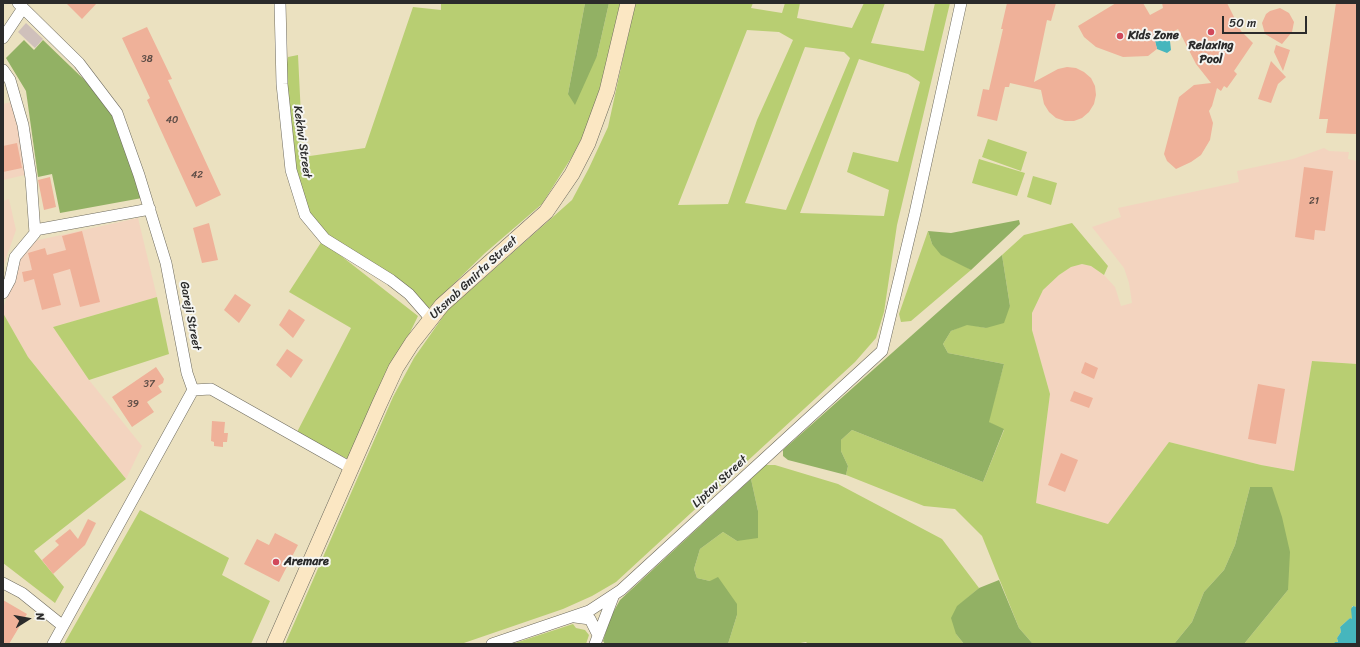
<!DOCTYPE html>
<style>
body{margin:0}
#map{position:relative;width:1360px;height:647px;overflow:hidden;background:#ebe1c0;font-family:Sriracha,sans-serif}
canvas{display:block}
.frame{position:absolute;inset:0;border:4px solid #2b2b2b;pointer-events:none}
.north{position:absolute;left:8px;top:599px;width:40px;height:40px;-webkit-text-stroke:3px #f6f6f2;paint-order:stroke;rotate:79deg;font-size:11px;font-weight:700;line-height:16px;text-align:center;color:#2b2b2b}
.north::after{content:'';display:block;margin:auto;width:14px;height:18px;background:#2b2b2b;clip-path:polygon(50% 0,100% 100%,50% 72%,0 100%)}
.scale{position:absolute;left:1222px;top:16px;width:85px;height:18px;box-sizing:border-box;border:2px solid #2b2b2b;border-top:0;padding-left:5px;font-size:12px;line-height:14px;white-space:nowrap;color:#2b2b2b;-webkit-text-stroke:3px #f6f6f2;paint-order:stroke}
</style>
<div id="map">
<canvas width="1360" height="647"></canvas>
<div class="frame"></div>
<div class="north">N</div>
<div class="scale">50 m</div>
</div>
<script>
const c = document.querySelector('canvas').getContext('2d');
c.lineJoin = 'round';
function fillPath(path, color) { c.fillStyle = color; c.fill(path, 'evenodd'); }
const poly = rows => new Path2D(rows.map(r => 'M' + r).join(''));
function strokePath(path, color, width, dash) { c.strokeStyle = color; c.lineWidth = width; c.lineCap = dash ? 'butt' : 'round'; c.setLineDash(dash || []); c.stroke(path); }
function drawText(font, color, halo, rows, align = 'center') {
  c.font = font + ' Sriracha,sans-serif'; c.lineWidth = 4; c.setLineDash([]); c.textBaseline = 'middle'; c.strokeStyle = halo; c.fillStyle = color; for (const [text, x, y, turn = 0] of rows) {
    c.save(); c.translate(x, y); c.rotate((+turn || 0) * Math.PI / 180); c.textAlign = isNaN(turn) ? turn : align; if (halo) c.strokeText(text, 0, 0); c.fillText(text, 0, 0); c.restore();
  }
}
fillPath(poly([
 [11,102,17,110,29,174,3,180,3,104],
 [1324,148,1329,151,1349,152,1348,159,1357,161,1357,364,1312,361,1295,471,1261,465,1169,442,1108,524,1036,503,1050,394,1032,330,1032,313,1043,290,1059,275,1071,267,1082,264,1091,266,1104,275,1115,287,1121,306,1132,303,1129,283,1124,268,1092,227,1121,217,1118,208,1239,182,1237,171,1293,159],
 [9,199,16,230,3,267,3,201],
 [138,218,157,297,53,327,89,380,142,446,126,479,28,357,3,313,3,309,20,256,34,241]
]), '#f3d4bf');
fillPath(poly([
 [26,23,43,39,35,48,18,32]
]), '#cfc0bb');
fillPath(poly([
 [441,3,585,3,568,94,597,56,609,3,622,3,609,60,587,128,573,155,542,204,485,253,428,309,328,237,310,214,296,173,285,77,288,57,298,55,303,157,365,148,413,7,441,10],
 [635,3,753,3,751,8,782,13,785,3,800,3,797,18,852,28,864,3,885,3,871,43,924,51,935,3,950,3,897,225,884,312,876,338,855,362,616,582,592,596,563,609,461,644,285,644,393,397,414,358,447,311,572,200,589,168,608,127],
 [747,30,779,32,793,40,757,120,728,204,678,205],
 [805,47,844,52,850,58,786,210,745,203],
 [859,59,908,74,920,82,898,162,853,152,847,172,889,190,884,216,800,213],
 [988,139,1027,152,1021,171,982,157],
 [979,159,1025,173,1017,196,972,183],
 [1033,176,1057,183,1051,205,1027,197],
 [1072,223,1108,266,1104,275,1091,266,1082,264,1071,267,1059,275,1043,290,1032,313,1032,330,1050,394,1036,503,1108,524,1169,442,1261,465,1294,471,1312,361,1357,364,1357,607,1352,606,1352,621,1350,618,1340,627,1341,632,1337,638,1338,643,1244,644,1288,590,1250,487,1235,545,1224,570,1204,592,1192,622,1174,644,1033,644,1019,628,982,536,955,509,924,506,846,475,848,466,841,451,841,440,852,430,983,482,1004,430,988,422,1004,364,948,353,943,344,951,331,967,324,986,328,1010,306,1002,255,1024,235],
 [928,231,932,244,971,270,911,321,901,322,899,314],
 [322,241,418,316,348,459,296,434,351,328,289,292],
 [157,297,169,354,89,380,53,327],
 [3,313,28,357,126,479,34,551,64,587,55,603,3,563],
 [764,465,775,465,838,484,942,539,979,588,958,606,956,634,964,644,808,644,806,642,795,644,728,644,737,615,710,581,697,578,694,569,700,549,723,532,737,541,758,511,751,479],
 [140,510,229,558,222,575,270,601,251,644,64,644],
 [573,624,576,628,585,630,589,635,586,644,512,644]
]), '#b8ce72');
fillPath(poly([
 [585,3,609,3,597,56,575,105,568,94],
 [24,40,34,50,43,40,97,92,114,115,142,198,60,213,52,174,38,177,26,91,6,58],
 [1019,220,1020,224,971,270,941,255,932,244,928,231,951,233],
 [1002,255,1010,306,1004,323,986,328,967,325,951,331,943,344,948,353,1004,364,989,422,1004,429,983,482,852,430,841,440,841,451,848,466,846,475,788,460,783,456,783,450],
 [751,479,758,511,758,538,737,541,723,532,700,549,694,569,697,578,710,581,718,577,737,604,737,615,728,644,605,644,603,641,610,618,620,600],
 [1250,487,1272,487,1282,517,1290,552,1288,590,1244,644,1174,644,1192,622,1204,592,1224,570,1235,545],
 [999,580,1019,628,1033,644,964,644,956,634,951,618,957,606,979,588]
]), '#92b164');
fillPath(poly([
 [1174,31,1170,41,1171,50,1167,53,1157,49,1155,41],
 [1353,606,1357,607,1357,644,1334,644,1335,642,1338,642,1337,638,1341,632,1340,627,1350,618,1352,619,1351,609]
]), '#46b6bd');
fillPath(poly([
 [66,3,97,3,82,19],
 [1007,3,1056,3,1051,21,1047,20,1034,82,1058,69,1067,67,1076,68,1084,72,1091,78,1095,86,1096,95,1094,104,1089,112,1082,118,1074,121,1065,121,1056,118,1049,112,1044,104,1041,90,1010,83,1009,87,1005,87,997,121,977,116,983,89,989,90,1003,29,1001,29],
 [1116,3,1143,3,1150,15,1163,8,1162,3,1227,3,1241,31,1253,43,1234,71,1237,74,1227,88,1224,86,1221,91,1217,88,1212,106,1209,111,1213,123,1210,140,1201,155,1191,162,1176,169,1167,161,1164,154,1179,97,1194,85,1211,83,1196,64,1178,29,1155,41,1157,49,1148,56,1123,57,1096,47,1084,37,1078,26],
 [1336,3,1357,3,1357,134,1326,133,1328,119,1319,119],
 [1280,8,1289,13,1294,22,1292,32,1282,44,1265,34,1262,23,1266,14,1270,11],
 [147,27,172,79,168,80,221,195,196,207,147,100,150,98,122,38],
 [1276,45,1290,50,1283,71,1274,52],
 [1271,61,1286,77,1278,84,1271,103,1258,99],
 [17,143,22,168,3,172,3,146],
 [1304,167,1333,171,1325,231,1315,230,1314,240,1295,237],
 [50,177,56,207,44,210,38,180],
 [209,223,218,260,202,263,193,228],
 [82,231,100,302,80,307,70,269,53,274,61,305,42,310,34,279,24,282,22,272,32,270,28,253,45,248,47,255,66,250,62,236],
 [235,294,251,305,239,323,224,310],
 [289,309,305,320,293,338,279,325],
 [287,349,303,360,291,378,276,365],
 [1085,362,1098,368,1094,379,1081,373],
 [156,367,164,379,163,383,158,386,162,392,147,402,154,412,132,427,112,397],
 [1258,384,1285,389,1276,444,1248,439],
 [1074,391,1093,398,1089,408,1070,401],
 [212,421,225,422,224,433,228,433,227,442,223,442,223,447,214,446,214,442,211,441],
 [1061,453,1078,460,1065,492,1048,485],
 [88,519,96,523,85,545,53,574,42,560,59,545,55,541,70,529,78,539],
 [275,533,298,545,279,582,244,564,257,539,269,545],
 [3,600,27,614,9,644,3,644]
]), '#efb199');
const street = poly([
 [18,3,79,63,117,113,139,175,166,263,187,373,193,390,53,644],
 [280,3,282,84,291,170,305,215,325,239,391,280,409,294,430,318],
 [3,38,23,8],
 [3,70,10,80,23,125,31,178,35,233,15,257,10,280,3,293],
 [35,230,150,209],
 [193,390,211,389,351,468],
 [3,583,22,593,63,626],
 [575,617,590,619,598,635],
 [492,644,589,611,621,590,882,351,915,213,961,3],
 [595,644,613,597]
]);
const secondary = poly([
 [274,644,379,405,396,368,412,343,442,305,546,212,572,174,588,143,607,91,628,3]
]);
strokePath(street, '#6e6b5f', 12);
strokePath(secondary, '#6e6b5f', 16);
strokePath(street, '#fff', 11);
strokePath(secondary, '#fbe7c3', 15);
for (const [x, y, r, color] of [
 [1211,32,4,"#d1495b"],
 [1120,36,4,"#d1495b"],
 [276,562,4,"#d1495b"]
]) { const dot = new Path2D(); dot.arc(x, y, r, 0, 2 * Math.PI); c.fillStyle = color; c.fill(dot); strokePath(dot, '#f6f6f2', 1.5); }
drawText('10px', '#5c4c46', null, [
 ["38",147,59],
 ["40",172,120],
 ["42",197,175],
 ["21",1314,201],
 ["37",149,384],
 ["39",133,404]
]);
drawText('bold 12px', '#2b2b2b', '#f6f6f2', [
 ["Kids Zone",1128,36],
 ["Relaxing",1211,46,"center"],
 ["Pool",1211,60,"center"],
 ["Aremare",284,562]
], 'left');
drawText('12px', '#2b2b2b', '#f6f6f2', [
 ["Kekhvi Street",302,142,82],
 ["Utsnob Gmirta Street",474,278,-43],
 ["Gareji Street",190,316,79],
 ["Liptov Street",720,482,-43]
]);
</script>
